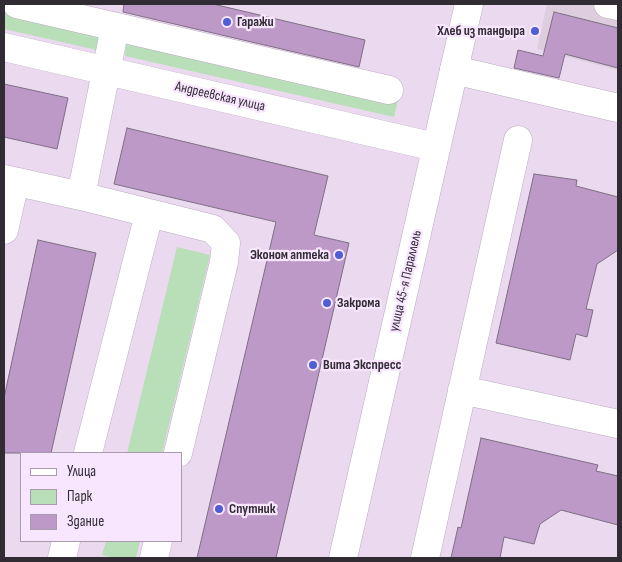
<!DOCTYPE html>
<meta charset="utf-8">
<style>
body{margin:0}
#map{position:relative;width:622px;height:562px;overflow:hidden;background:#ebd9f0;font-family:"Sofia Sans Condensed",sans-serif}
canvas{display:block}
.frame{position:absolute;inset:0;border:5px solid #312b34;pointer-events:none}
.legend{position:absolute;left:20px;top:452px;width:162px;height:90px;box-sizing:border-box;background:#f8e6fe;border:1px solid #a89bad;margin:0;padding:6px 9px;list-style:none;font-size:15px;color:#312b34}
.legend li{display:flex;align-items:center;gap:10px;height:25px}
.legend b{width:25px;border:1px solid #a89bad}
</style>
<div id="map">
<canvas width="622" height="562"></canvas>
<div class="frame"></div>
<ul class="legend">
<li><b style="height:6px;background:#fff"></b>Улица</li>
<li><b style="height:14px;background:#b8dfb7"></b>Парк</li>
<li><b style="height:14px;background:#bc99c7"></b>Здание</li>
</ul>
</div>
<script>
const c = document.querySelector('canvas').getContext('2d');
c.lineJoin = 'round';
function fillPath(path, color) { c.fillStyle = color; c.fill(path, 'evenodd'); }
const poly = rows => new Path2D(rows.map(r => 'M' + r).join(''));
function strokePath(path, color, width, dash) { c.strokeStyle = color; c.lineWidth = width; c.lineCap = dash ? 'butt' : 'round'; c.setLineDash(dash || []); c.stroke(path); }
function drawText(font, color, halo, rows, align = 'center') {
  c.font = font + ' "Sofia Sans Condensed",sans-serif'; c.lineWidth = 4.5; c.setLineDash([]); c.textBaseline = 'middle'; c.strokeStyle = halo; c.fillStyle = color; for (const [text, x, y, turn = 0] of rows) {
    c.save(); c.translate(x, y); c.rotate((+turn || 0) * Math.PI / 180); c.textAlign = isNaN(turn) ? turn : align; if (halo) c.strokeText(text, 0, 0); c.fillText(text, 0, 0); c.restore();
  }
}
fillPath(poly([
 [547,4,618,4,618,70,537,49]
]), '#ddcddf');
fillPath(poly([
 [4,10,101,33,97,50,4,29],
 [127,40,398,100,394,117,125,56],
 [177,247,210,255,162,453,127,453],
 [106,541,140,541,136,558,114,558,102,555]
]), '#b8dfb7');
const building = poly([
 [124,4,213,4,365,40,359,67,123,12,124,4],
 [554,12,618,28,618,68,565,54,559,78,514,68,518,50,543,56,554,12],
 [4,84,68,98,57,149,4,137,4,84],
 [127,128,328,176,314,235,349,243,276,558,197,558,276,222,114,184,127,128],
 [534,174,577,180,576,186,618,197,618,250,597,264,586,309,593,310,587,337,576,334,570,360,496,343,534,174],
 [38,240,96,253,51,453,4,453,4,398,38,240],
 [481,438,598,465,596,471,618,476,618,525,561,510,540,524,534,544,504,537,500,558,451,558,458,527,461,528,481,438]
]);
fillPath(building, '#bc99c7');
strokePath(building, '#7e6f83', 1);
const minor = poly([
 [17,4,389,90],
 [608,4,618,6],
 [115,27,81,196,213,229,226,243,224,262,178,453],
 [4,47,435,147],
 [454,70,618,108],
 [4,179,81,196],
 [4,230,15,182],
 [462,390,618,424],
 [88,453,149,214],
 [62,558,66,541],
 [154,558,158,541],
 [425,558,518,140]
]);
const major = poly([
 [343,558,469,4]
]);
strokePath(minor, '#bdadc3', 29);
strokePath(major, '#bdadc3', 29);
strokePath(minor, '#fff', 28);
strokePath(major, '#fff', 28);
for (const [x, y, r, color] of [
 [227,22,5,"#4e5ed4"],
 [535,31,5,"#4e5ed4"],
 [339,255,5,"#4e5ed4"],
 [327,303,5,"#4e5ed4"],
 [313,365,5,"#4e5ed4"],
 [219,509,5,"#4e5ed4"]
]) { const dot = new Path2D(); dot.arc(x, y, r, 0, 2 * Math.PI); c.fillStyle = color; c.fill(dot); strokePath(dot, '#f8e6fe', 2); }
drawText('bold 14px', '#312b34', '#f8e6fe', [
 ["Гаражи",237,22],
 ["Хлеб из тандыра",525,31,"right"],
 ["Эконом аптека",329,255,"right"],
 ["Закрома",337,303],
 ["Вита Экспресс",323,365],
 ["Спутник",229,509]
], 'left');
drawText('14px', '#312b34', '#f8e6fe', [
 ["Андреевская улица",220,97,13],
 ["улица 45-я Параллель",406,281,-77]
]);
</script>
